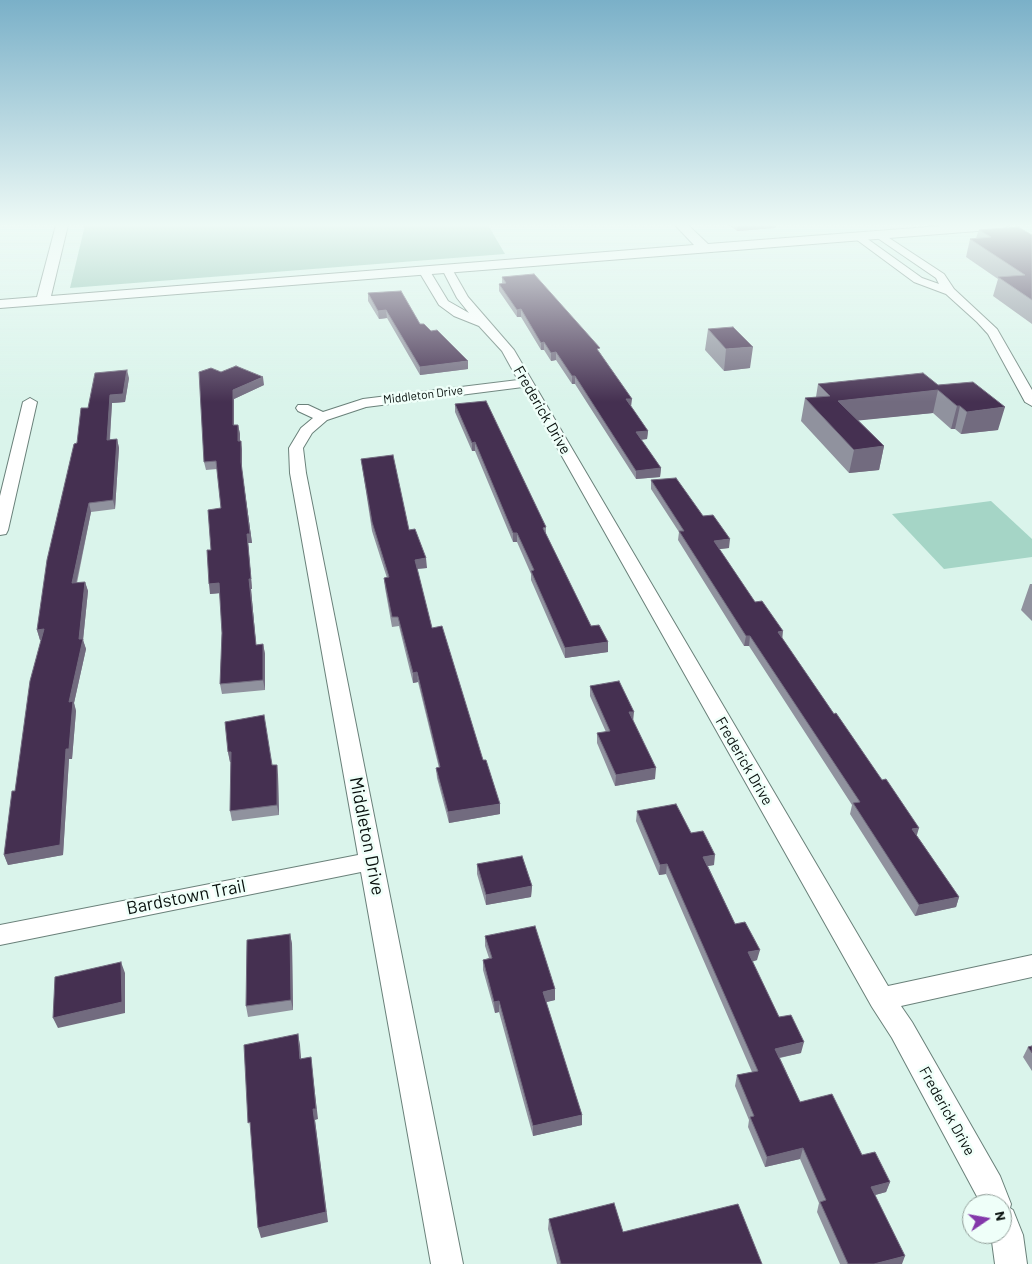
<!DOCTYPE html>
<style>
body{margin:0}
#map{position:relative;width:1032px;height:1264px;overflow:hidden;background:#daf4eb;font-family:Barlow,sans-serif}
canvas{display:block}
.north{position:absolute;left:962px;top:1194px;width:50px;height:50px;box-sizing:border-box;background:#effff9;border:1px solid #929f9a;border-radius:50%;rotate:78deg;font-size:14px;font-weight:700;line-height:20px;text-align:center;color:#070f0c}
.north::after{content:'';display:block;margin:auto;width:18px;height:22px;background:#8338aa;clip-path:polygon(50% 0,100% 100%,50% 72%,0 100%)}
</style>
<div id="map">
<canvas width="1032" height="1264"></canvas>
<div class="north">N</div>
</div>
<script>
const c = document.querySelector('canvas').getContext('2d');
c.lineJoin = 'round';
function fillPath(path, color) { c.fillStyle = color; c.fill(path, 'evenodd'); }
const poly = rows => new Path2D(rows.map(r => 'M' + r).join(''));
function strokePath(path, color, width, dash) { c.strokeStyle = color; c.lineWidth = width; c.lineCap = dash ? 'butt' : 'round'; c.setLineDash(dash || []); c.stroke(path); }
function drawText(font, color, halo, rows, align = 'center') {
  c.font = font + ' Barlow,sans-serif'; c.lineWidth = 5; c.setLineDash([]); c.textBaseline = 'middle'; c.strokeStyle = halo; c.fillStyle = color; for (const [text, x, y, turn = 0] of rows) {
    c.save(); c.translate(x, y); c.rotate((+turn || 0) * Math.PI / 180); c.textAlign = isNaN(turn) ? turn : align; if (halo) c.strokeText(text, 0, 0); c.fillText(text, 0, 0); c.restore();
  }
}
fillPath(poly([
 [991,501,1032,539,1032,557,944,569,892,514]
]), '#a5d5c6');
fillPath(poly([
 [85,225,488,225,505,254,70,288]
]), '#8bc0af');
const minor = poly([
 [880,232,944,274,954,289,997,329,1032,390,1032,406,1025,402,988,334,977,322,946,294,914,282,853,237,858,234,862,235,922,278,939,284,936,278,876,237,875,235,880,232],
 [447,266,452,269,468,297,514,350,888,986,1032,955,1032,977,901,1006,912,1022,1000,1176,1011,1204,1010,1208,1013,1210,1023,1235,1027,1264,995,1264,991,1234,1002,1234,1002,1204,981,1204,892,1038,872,1007,523,387,366,407,327,420,312,433,303,448,306,473,463,1264,431,1264,361,872,0,945,0,925,358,855,290,473,289,448,301,428,313,418,298,411,296,408,298,405,308,405,323,412,363,399,518,380,502,351,479,326,454,316,439,305,418,270,424,267,428,268,448,301,469,313,457,298,442,269,447,266],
 [30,398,37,402,8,530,6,534,0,535,0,496,23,402,30,398]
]);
const tertiary = poly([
 [56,225,68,225,51,296,694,245,675,225,688,225,708,244,954,225,1009,225,1003,229,0,308,0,300,37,297,56,225]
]);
strokePath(minor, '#6a817a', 2);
strokePath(tertiary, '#6a817a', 2);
fillPath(minor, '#fff');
fillPath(tertiary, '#fff');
fillPath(poly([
 [729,225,777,225,777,226,776,226,775,228,737,231],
 [979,230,1032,235,1032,324,993,296,998,279,966,257,970,239,976,238],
 [502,277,600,353,631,407,648,431,647,439,641,440,661,468,660,477,636,479,575,384,572,384,556,360,551,361,544,350,541,350,521,317,517,317,499,291,499,284,502,284],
 [368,293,420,324,468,369,420,375,387,318,379,319,368,301],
 [708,329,750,368,724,371,705,350],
 [221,372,264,385,234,399,234,425,238,425,240,434,240,441,242,450,242,471,252,543,248,543,252,589,251,589,256,645,263,644,265,654,265,690,222,694,220,684,222,633,220,593,210,594,211,550,221,508,217,469,206,470,204,462],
 [129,378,125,402,112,403,110,440,117,439,119,448,115,509,91,512,77,583,85,582,88,591,83,640,86,649,74,703,76,711,72,759,69,759,63,855,8,865,4,855,41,640,40,640,37,630,77,443,88,408],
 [818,384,938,385,998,430,961,434,955,429,951,429,933,413,858,420,884,446,879,470,849,473,801,421,805,398,816,397],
 [455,404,546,527,546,534,591,626,608,642,608,652,565,658,531,580,531,574,517,542,513,542,475,451,472,451,455,412],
 [361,459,409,530,427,568,417,569,432,628,483,760,500,814,449,823,437,778,436,768,439,768,418,682,413,683,399,626,392,627,385,588,384,578,387,578,372,531],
 [651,480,703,516,729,548,719,549,755,602,782,638,959,897,956,907,915,916,850,814,852,805,749,646,744,646,678,540,679,532,651,489],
 [1030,584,1032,584,1032,621,1021,610],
 [590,686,633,721,655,779,615,786,597,743,597,733,606,732,590,696],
 [228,752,272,765,278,775,279,815,232,821,230,811,231,762,230,762],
 [637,811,691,833,714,865,708,866,735,924,757,960,752,962,779,1017,801,1053,780,1058,800,1102,862,1155,890,1182,886,1192,875,1195,902,1264,840,1264,817,1212,819,1203,800,1159,765,1167,748,1127,749,1120,735,1086,737,1075,752,1072,666,874,659,875,636,821],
 [477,864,532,886,531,897,486,905,477,874],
 [290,934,292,944,293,1010,248,1017,246,1006],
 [485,936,555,1000,546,1002,582,1115,582,1125,533,1136,499,1012,495,1013,483,970,483,960,489,958,485,946],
 [1032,1046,1032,1071,1023,1057,1028,1047],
 [549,1219,623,1232,762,1264,557,1264,548,1229]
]), '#90929e');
fillPath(poly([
 [738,225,777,225,777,226,776,226,775,228,737,231],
 [521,309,521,317,517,317,517,310],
 [386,310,387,318,379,319,378,311],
 [544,342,544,350,541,350,541,343],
 [753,347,750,368,724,371,726,349],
 [556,352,556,360,551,361,551,353],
 [468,361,468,369,420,375,420,367],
 [127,370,129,378,125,402,112,403,109,449,107,440,110,395],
 [572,376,575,376,575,384,572,384],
 [263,377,264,385,234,399,234,434,233,425,233,390],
 [938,390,933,413,834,423,838,401],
 [626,399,632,399,631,407],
 [957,406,960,406,955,429,951,429],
 [1005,407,998,430,961,434,967,412],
 [238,425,240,434,240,450,238,441],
 [648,431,647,439,635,440,636,432],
 [117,439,119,448,115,509,113,500],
 [241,441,242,450,242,471,252,543,248,543,252,589,251,589,257,655,249,579,247,534,241,462],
 [475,442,475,451,472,451,472,443],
 [884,446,879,470,849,473,854,450],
 [661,468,660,477,636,479,636,471],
 [89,503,91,512,74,593,72,583],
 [513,533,517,533,517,542,513,542],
 [730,539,729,548,712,550,714,541],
 [426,558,427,568,415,569,415,560],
 [85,582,88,591,83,640,86,649,74,703,76,711,72,759,69,759,63,855,8,865,4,855,79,639],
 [219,583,221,593,210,594,209,584],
 [44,629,47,639,40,640,37,630],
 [783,631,782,641,778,632],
 [746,636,750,636,749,646,744,646],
 [608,642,608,652,565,658,565,648],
 [263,644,265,654,265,690,263,680],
 [417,672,418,682,413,683,413,673],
 [629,712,634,712,633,722],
 [228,752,231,752,233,762,230,762],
 [277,765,278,775,279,815,277,805],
 [656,768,655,779,615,786,616,775],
 [500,804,500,814,449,823,448,812],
 [919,828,916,838,912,829],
 [715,855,714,865,702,867,703,857],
 [667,864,666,874,659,875,660,865],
 [532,886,531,897,486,905,486,895],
 [959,897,956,907,915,916,919,905],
 [290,934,292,944,293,1010,291,1000],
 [760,950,757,960,746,963,748,952],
 [121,962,125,973,125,1013,58,1028,53,1018],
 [555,989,555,1000,543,1003,543,992],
 [499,1001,499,1012,495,1013,494,1002],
 [298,1034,300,1045,302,1070,300,1059],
 [804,1042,801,1053,773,1059,775,1049],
 [311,1057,312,1068,318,1119,315,1120,328,1222,261,1238,258,1228],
 [582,1115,582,1125,533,1136,533,1126],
 [803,1148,800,1159,765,1167,767,1157],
 [890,1182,886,1192,868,1197,871,1187],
 [905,1256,902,1264,874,1264]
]), '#726b7f');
const building = poly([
 [1018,227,1032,235,1032,300,998,277,1025,275,970,239,991,237,979,230,1018,227],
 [534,274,600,348,597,349,632,399,626,399,648,431,636,432,661,468,636,471,575,376,572,376,556,352,551,353,544,342,541,343,521,309,517,310,499,284,506,283,502,277,534,274],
 [401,291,420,324,424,324,431,331,437,330,468,361,420,367,386,310,378,311,368,293,401,291],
 [733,327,753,347,726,349,708,329,733,327],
 [236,366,263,377,233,390,233,425,238,425,238,441,241,441,241,462,250,534,247,534,251,579,249,579,256,645,263,644,263,680,220,684,222,633,219,583,209,584,207,550,211,550,208,510,221,508,216,461,204,462,199,372,211,368,221,372,236,366],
 [127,370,123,394,110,395,107,440,117,439,113,500,89,503,72,583,85,582,79,639,83,639,69,702,73,701,69,749,66,749,60,845,4,855,12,791,15,791,30,681,44,629,37,630,47,560,74,444,77,443,81,408,88,408,95,373,127,370],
 [923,373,938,385,973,382,1005,407,967,412,960,406,957,406,938,390,838,401,884,446,854,450,805,398,830,396,818,384,923,373],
 [486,401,546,527,543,528,591,626,599,625,608,642,565,648,531,571,534,570,517,533,513,533,475,442,472,443,455,404,486,401],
 [393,455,409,530,415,529,426,558,415,560,432,628,442,626,483,760,486,760,500,804,448,812,436,768,440,767,417,672,413,673,398,617,392,617,384,578,389,577,372,522,361,459,393,455],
 [676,478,703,516,713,515,730,539,714,541,755,602,762,601,783,631,778,632,834,714,836,713,882,780,886,779,919,828,912,829,959,897,919,905,853,803,860,802,750,636,746,636,679,531,684,531,651,480,676,478],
 [619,681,634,712,629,712,656,768,616,775,597,733,610,731,590,686,619,681],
 [264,715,272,765,277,765,277,805,230,811,231,752,228,752,225,722,264,715],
 [676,804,691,833,703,831,715,855,703,857,735,924,745,922,760,950,748,952,779,1017,791,1015,804,1042,775,1049,800,1102,832,1094,862,1155,875,1152,890,1182,871,1187,905,1256,874,1264,848,1264,820,1202,826,1200,803,1148,767,1157,750,1117,754,1116,737,1075,758,1071,667,864,660,865,637,811,676,804],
 [522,856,532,886,486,895,477,864,522,856],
 [535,926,555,989,543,992,582,1115,533,1126,499,1001,494,1002,483,960,492,958,485,936,535,926],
 [290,934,291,1000,246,1006,247,940,290,934],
 [121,962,122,1002,53,1018,55,977,121,962],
 [298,1034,300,1059,311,1057,316,1109,313,1109,326,1212,258,1228,250,1122,248,1123,244,1045,298,1034],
 [1032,1046,1032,1053,1028,1047,1032,1046],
 [614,1203,623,1232,738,1204,762,1264,561,1264,549,1219,614,1203]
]);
fillPath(building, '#453051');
strokePath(building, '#726b7f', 1);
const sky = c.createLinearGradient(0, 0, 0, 402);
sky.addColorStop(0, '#7ab0c8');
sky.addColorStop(0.56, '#eefaf6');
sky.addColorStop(1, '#eefaf600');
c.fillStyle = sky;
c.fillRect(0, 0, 1032, 402);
drawText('12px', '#070f0c', '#effff9', [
 ["Middleton Drive",423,395,-7]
]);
drawText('15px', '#070f0c', '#effff9', [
 ["Frederick Drive",542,410,60],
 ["Frederick Drive",744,761,60],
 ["Frederick Drive",947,1111,61]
]);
drawText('18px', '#070f0c', '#effff9', [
 ["Middleton Drive",367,836,79],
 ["Bardstown Trail",186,897,-11]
]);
</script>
